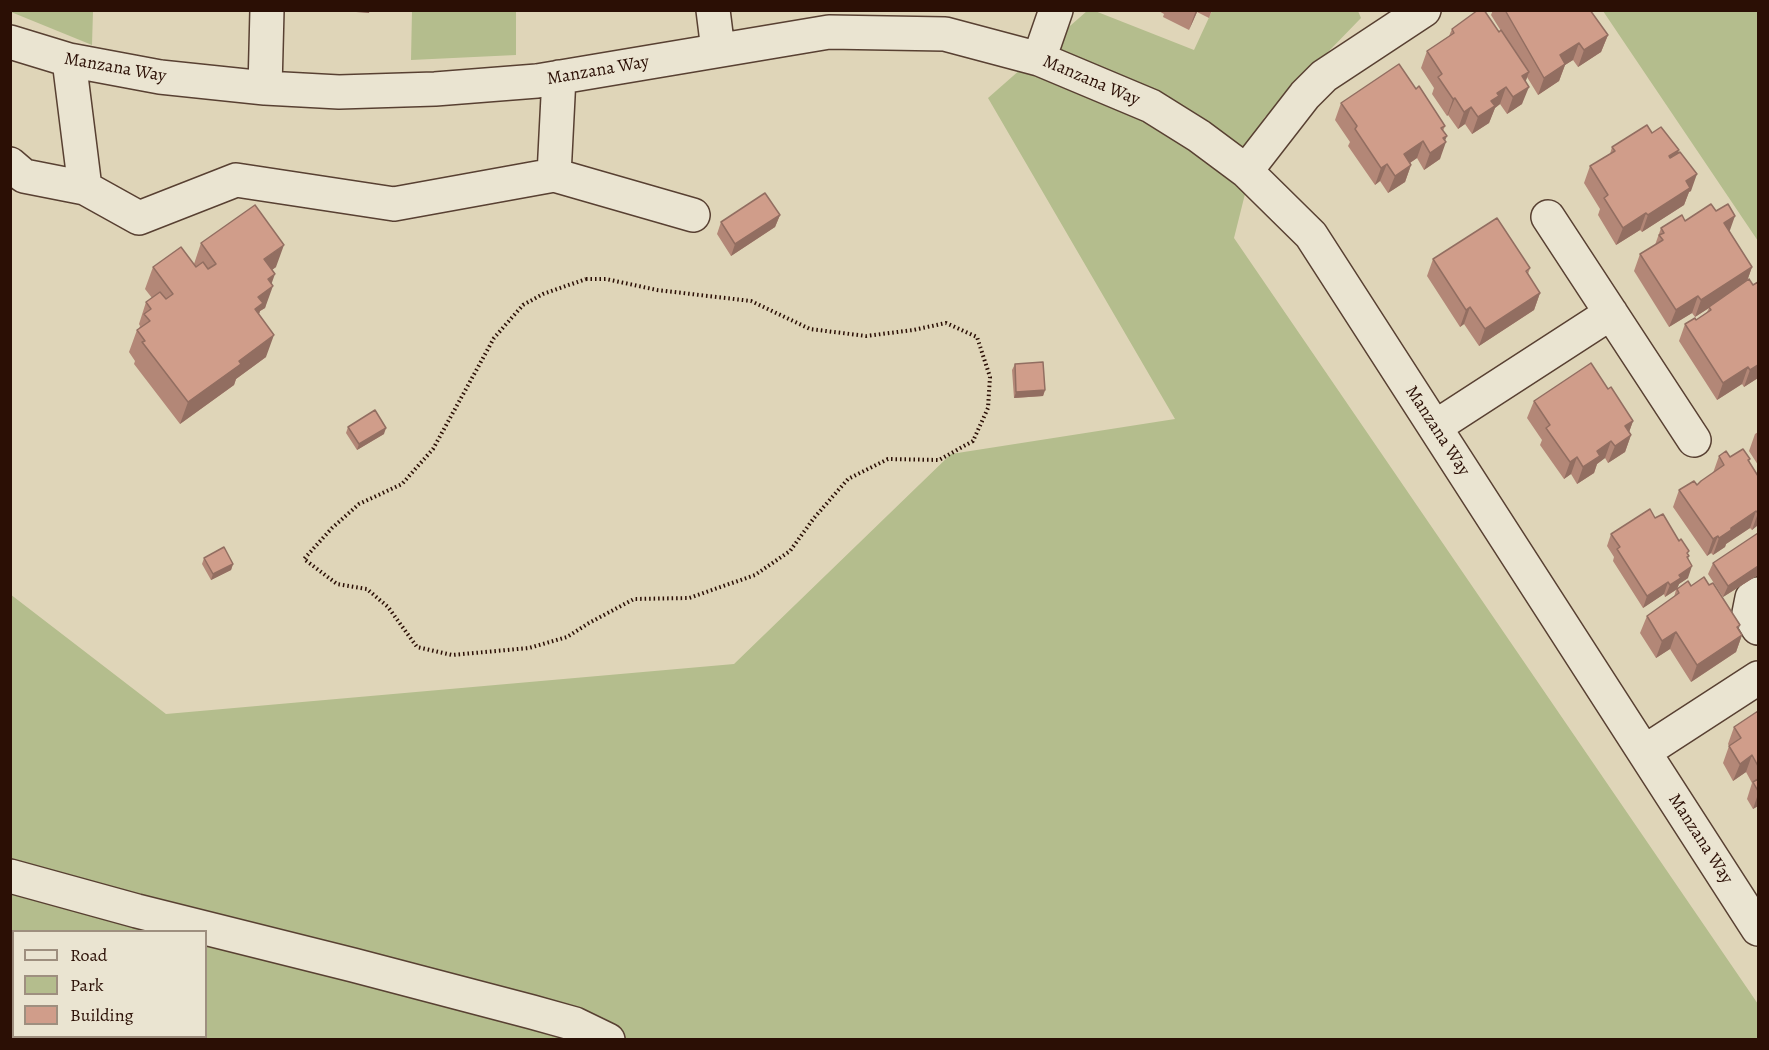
<!DOCTYPE html>
<style>
body{margin:0}
#map{position:relative;width:1769px;height:1050px;overflow:hidden;background:#dfd5b8;font-family:Alegreya,serif}
canvas{display:block}
.frame{position:absolute;inset:0;border:12px solid #2b0f05;pointer-events:none}
.legend{position:absolute;left:12px;top:930px;width:195px;height:108px;box-sizing:border-box;background:#eae4d1;border:2px solid #9e8f7f;margin:0;padding:8px 10px;list-style:none;font-size:18px;color:#2b0f05}
.legend li{display:flex;align-items:center;gap:12px;height:30px}
.legend b{width:30px;border:2px solid #9e8f7f}
</style>
<div id="map">
<canvas width="1769" height="1050"></canvas>
<div class="frame"></div>
<ul class="legend">
<li><b style="height:8px;background:#eae4d1"></b>Road</li>
<li><b style="height:16px;background:#b4bd8d"></b>Park</li>
<li><b style="height:16px;background:#d09d8a"></b>Building</li>
</ul>
</div>
<script>
const c = document.querySelector('canvas').getContext('2d');
c.lineJoin = 'round';
function fillPath(path, color) { c.fillStyle = color; c.fill(path, 'evenodd'); }
const poly = rows => new Path2D(rows.map(r => 'M' + r).join(''));
function strokePath(path, color, width, dash) { c.strokeStyle = color; c.lineWidth = width; c.lineCap = dash ? 'butt' : 'round'; c.setLineDash(dash || []); c.stroke(path); }
function drawText(font, color, halo, rows, align = 'center') {
  c.font = font + ' Alegreya,serif'; c.lineWidth = 5; c.setLineDash([]); c.textBaseline = 'middle'; c.strokeStyle = halo; c.fillStyle = color; for (const [text, x, y, turn = 0] of rows) {
    c.save(); c.translate(x, y); c.rotate((+turn || 0) * Math.PI / 180); c.textAlign = isNaN(turn) ? turn : align; if (halo) c.strokeText(text, 0, 0); c.fillText(text, 0, 0); c.restore();
  }
}
fillPath(poly([
 [10,11,93,11,92,45,11,12],
 [412,11,516,11,516,55,411,60],
 [1087,11,1095,11,1194,50,1212,11,1358,11,1361,18,1264,118,1234,238,1758,1004,1758,1039,11,1039,10,594,166,714,734,664,951,454,1175,419,988,98],
 [14,932,206,932,206,1036,14,1036],
 [1603,11,1758,11,1758,241]
]), '#b4bd8d');
const minor = poly([
 [713,10,718,50],
 [10,42,69,60,160,77,265,88,339,92,435,89,537,81,829,32,945,34,1039,59,1151,106,1199,136,1246,171,1311,235,1758,929],
 [1039,59,1056,10],
 [69,60,85,188],
 [265,88,267,10],
 [10,164,24,176,85,188,139,218,236,180,394,204,554,175,693,215],
 [1246,171,1305,95,1324,76,1424,10],
 [554,175,559,77],
 [1548,217,1694,440],
 [1435,427,1611,313],
 [1758,594,1752,598,1749,613,1758,628],
 [1644,752,1758,678],
 [10,876,137,911,353,965,532,1012,575,1024,608,1040]
]);
strokePath(minor, '#584032', 36);
strokePath(poly([
 [586,279,606,279,657,290,751,301,810,329,866,336,913,330,946,323,977,337,990,377,988,408,973,441,939,460,888,459,848,479,814,518,790,551,755,575,689,598,634,599,589,623,567,637,529,648,452,655,417,647,388,607,367,589,337,584,304,559,332,528,359,504,402,484,433,449,494,338,523,305,543,294,586,279]
]), '#2b0f05', 4, [1.5, 3]);
strokePath(minor, '#eae4d1', 33);
fillPath(poly([
 [1157,10,1212,10,1209,18,1197,12,1189,30,1163,17,1164,14],
 [1493,10,1590,10,1608,35,1601,52,1578,67,1573,60,1565,65,1559,81,1538,95,1527,77,1525,82,1522,104,1507,114,1500,104,1495,108,1489,123,1472,134,1465,124,1458,129,1448,115,1447,116,1432,94,1434,88,1421,68,1427,51,1449,36,1452,29,1499,32,1501,31,1491,15],
 [1416,89,1445,126,1443,131,1440,159,1424,170,1417,158,1410,163,1411,165,1405,182,1388,193,1380,181,1375,185,1348,146,1350,142,1335,120,1341,103],
 [1652,133,1678,153,1691,191,1689,192,1684,205,1642,232,1640,230,1616,245,1598,215,1600,209,1584,183,1590,166,1610,154,1612,147],
 [780,215,775,227,731,256,717,234,721,222],
 [1685,221,1730,232,1752,267,1747,281,1758,378,1744,387,1742,384,1717,400,1679,341,1685,324,1696,320,1707,312,1709,308,1695,317,1692,313,1669,327,1634,271,1640,254,1655,245,1661,228],
 [201,243,276,267,272,270,271,284,265,308,260,311,259,314,266,357,236,379,234,385,180,424,134,364,135,361,129,352,137,330,139,329,140,326,139,324,146,302,152,298,145,289,153,267,194,264],
 [1433,259,1530,268,1528,274,1540,293,1534,310,1479,346,1464,324,1460,327,1427,276],
 [1015,364,1045,390,1043,396,1014,398,1012,370],
 [1608,389,1633,421,1629,432,1631,435,1625,452,1608,463,1605,458,1597,464,1594,473,1577,484,1571,474,1564,479,1540,445,1542,440,1527,418,1534,401],
 [348,427,384,434,357,450,346,433],
 [1758,432,1758,465,1749,451,1755,434],
 [1719,456,1750,459,1749,461,1758,476,1758,525,1752,530,1750,528,1726,544,1725,547,1713,555,1711,553,1707,556,1673,507,1679,490,1697,485,1713,473],
 [1655,518,1679,541,1689,556,1688,559,1688,578,1679,584,1677,589,1691,586,1739,630,1742,635,1736,652,1691,682,1670,649,1656,658,1640,633,1647,616,1674,597,1676,590,1665,597,1664,594,1643,608,1613,561,1614,557,1607,546,1611,534],
 [1758,533,1758,575,1723,597,1708,574,1713,563],
 [204,558,233,564,231,570,211,580,202,564],
 [1758,711,1758,806,1753,809,1747,799,1752,783,1746,772,1733,781,1723,763,1729,746,1728,744,1734,727]
]), '#b38777');
fillPath(poly([
 [330,10,370,10,369,13],
 [1196,10,1198,10,1189,30,1195,13],
 [1608,35,1601,52,1578,67,1584,50],
 [1579,43,1573,60,1565,65,1559,81,1538,95,1544,78,1560,55],
 [1529,72,1523,89,1522,76],
 [1506,87,1500,104,1495,108,1489,123,1472,134,1478,117,1497,93],
 [1529,87,1522,104,1507,114,1513,97],
 [1455,98,1448,115,1447,116,1453,99],
 [1471,107,1465,124,1458,129,1464,112],
 [1447,136,1444,143,1446,142,1440,159,1424,170,1430,153,1443,138],
 [1423,141,1417,158,1398,171,1404,154],
 [1679,150,1673,167,1669,156],
 [1387,164,1380,181,1375,185,1381,168],
 [1411,165,1405,182,1388,193,1395,176],
 [1697,174,1691,191,1689,192,1684,205,1642,232,1648,215,1686,181],
 [1646,213,1640,230,1616,245,1623,228],
 [780,215,775,227,731,256,735,244],
 [1735,216,1729,233,1724,223],
 [284,245,276,267,256,281,264,259],
 [1752,267,1746,284,1695,317,1701,300],
 [275,274,270,288,273,286,265,308,260,311,255,325,250,318,258,297,268,279],
 [1540,293,1534,310,1479,346,1485,329],
 [1698,296,1692,313,1669,327,1676,310],
 [1470,307,1464,324,1460,327,1466,310],
 [274,335,266,357,236,379,234,385,180,424,188,402,239,361],
 [1758,365,1758,378,1744,387,1750,370],
 [1748,367,1742,384,1717,400,1723,383],
 [1045,390,1043,396,1014,398,1016,392],
 [1633,421,1627,438,1625,426],
 [386,428,384,434,357,450,359,444],
 [1631,435,1625,452,1608,463,1615,446],
 [1611,441,1605,458,1597,464,1594,473,1577,484,1583,467,1597,451],
 [1577,457,1571,474,1564,479,1570,462],
 [1756,511,1750,528,1726,544,1725,547,1713,555,1719,538,1731,528],
 [1758,513,1758,525,1752,530],
 [1718,536,1711,553,1707,556,1713,539],
 [233,564,231,570,211,580,213,574],
 [1692,566,1688,578,1679,584,1677,589,1665,597,1670,585,1679,575],
 [1758,566,1758,575,1723,597,1728,586],
 [1668,582,1664,594,1643,608,1647,596],
 [1740,625,1735,640,1742,635,1736,652,1691,682,1697,665],
 [1676,632,1670,649,1656,658,1662,641],
 [1752,755,1746,772,1733,781,1740,764],
 [1758,794,1758,806,1753,809]
]), '#926e61');
const building = poly([
 [1478,10,1484,10,1499,32,1501,30,1529,72,1522,76,1529,87,1513,97,1506,87,1497,93,1499,96,1491,101,1495,106,1478,117,1471,107,1464,112,1455,98,1453,99,1438,77,1442,74,1427,51,1454,33,1452,29,1478,10],
 [1505,10,1590,10,1608,35,1584,50,1579,43,1560,55,1565,64,1544,78,1505,10],
 [1399,64,1416,89,1419,86,1445,126,1441,128,1447,136,1443,138,1446,142,1430,153,1423,141,1404,154,1411,165,1395,176,1387,164,1381,168,1355,129,1357,126,1341,103,1399,64],
 [1647,125,1652,133,1661,127,1679,150,1669,156,1670,158,1680,152,1697,174,1686,181,1690,188,1648,215,1646,213,1623,228,1604,198,1608,195,1590,166,1615,151,1612,147,1647,125],
 [765,193,780,215,735,244,721,222,765,193],
 [1711,204,1716,211,1728,204,1735,216,1724,223,1752,267,1701,300,1698,296,1676,310,1640,254,1663,240,1659,235,1664,233,1661,228,1682,215,1685,221,1711,204],
 [255,205,284,245,264,259,275,274,268,279,273,286,258,297,263,303,255,309,274,335,239,361,241,364,188,402,142,342,145,341,137,330,150,321,144,314,151,309,146,302,160,292,166,299,173,294,153,267,181,247,196,267,203,262,208,269,216,264,201,243,255,205],
 [1497,218,1530,268,1526,271,1540,293,1485,329,1470,307,1466,310,1433,259,1497,218],
 [1749,279,1753,285,1758,282,1758,365,1750,370,1748,367,1723,383,1685,324,1695,318,1696,320,1711,310,1709,307,1749,279],
 [1043,362,1045,390,1016,392,1015,364,1043,362],
 [1591,363,1608,389,1611,387,1633,421,1625,426,1631,435,1615,446,1611,441,1597,451,1600,456,1583,467,1577,457,1570,462,1546,428,1550,425,1534,401,1591,363],
 [375,410,386,428,359,444,348,427,375,410],
 [1743,449,1750,459,1748,460,1758,476,1758,513,1756,511,1731,528,1731,530,1719,538,1718,536,1713,539,1679,490,1694,481,1697,485,1701,481,1724,465,1719,456,1726,451,1730,457,1743,449],
 [1650,509,1655,518,1663,514,1679,541,1681,539,1689,551,1687,553,1689,556,1687,557,1692,566,1679,575,1681,578,1670,585,1668,582,1647,596,1617,549,1620,547,1611,534,1650,509],
 [1758,533,1758,566,1728,586,1713,563,1758,533],
 [224,547,233,564,213,574,204,558,224,547],
 [1704,577,1709,585,1713,583,1740,625,1737,627,1742,635,1697,665,1676,632,1662,641,1647,616,1679,593,1677,589,1688,581,1691,586,1704,577],
 [1758,711,1758,766,1752,755,1740,764,1729,746,1741,738,1734,727,1758,711],
 [1758,779,1758,791,1753,782,1758,779]
]);
fillPath(building, '#d09d8a');
strokePath(building, '#926e61', 1.5);
drawText('18px', '#2b0f05', '#eae4d1', [
 ["Manzana Way",115,68,10],
 ["Manzana Way",598,71,-10],
 ["Manzana Way",1091,81,23],
 ["Manzana Way",1437,431,57],
 ["Manzana Way",1700,839,57]
]);
</script>
